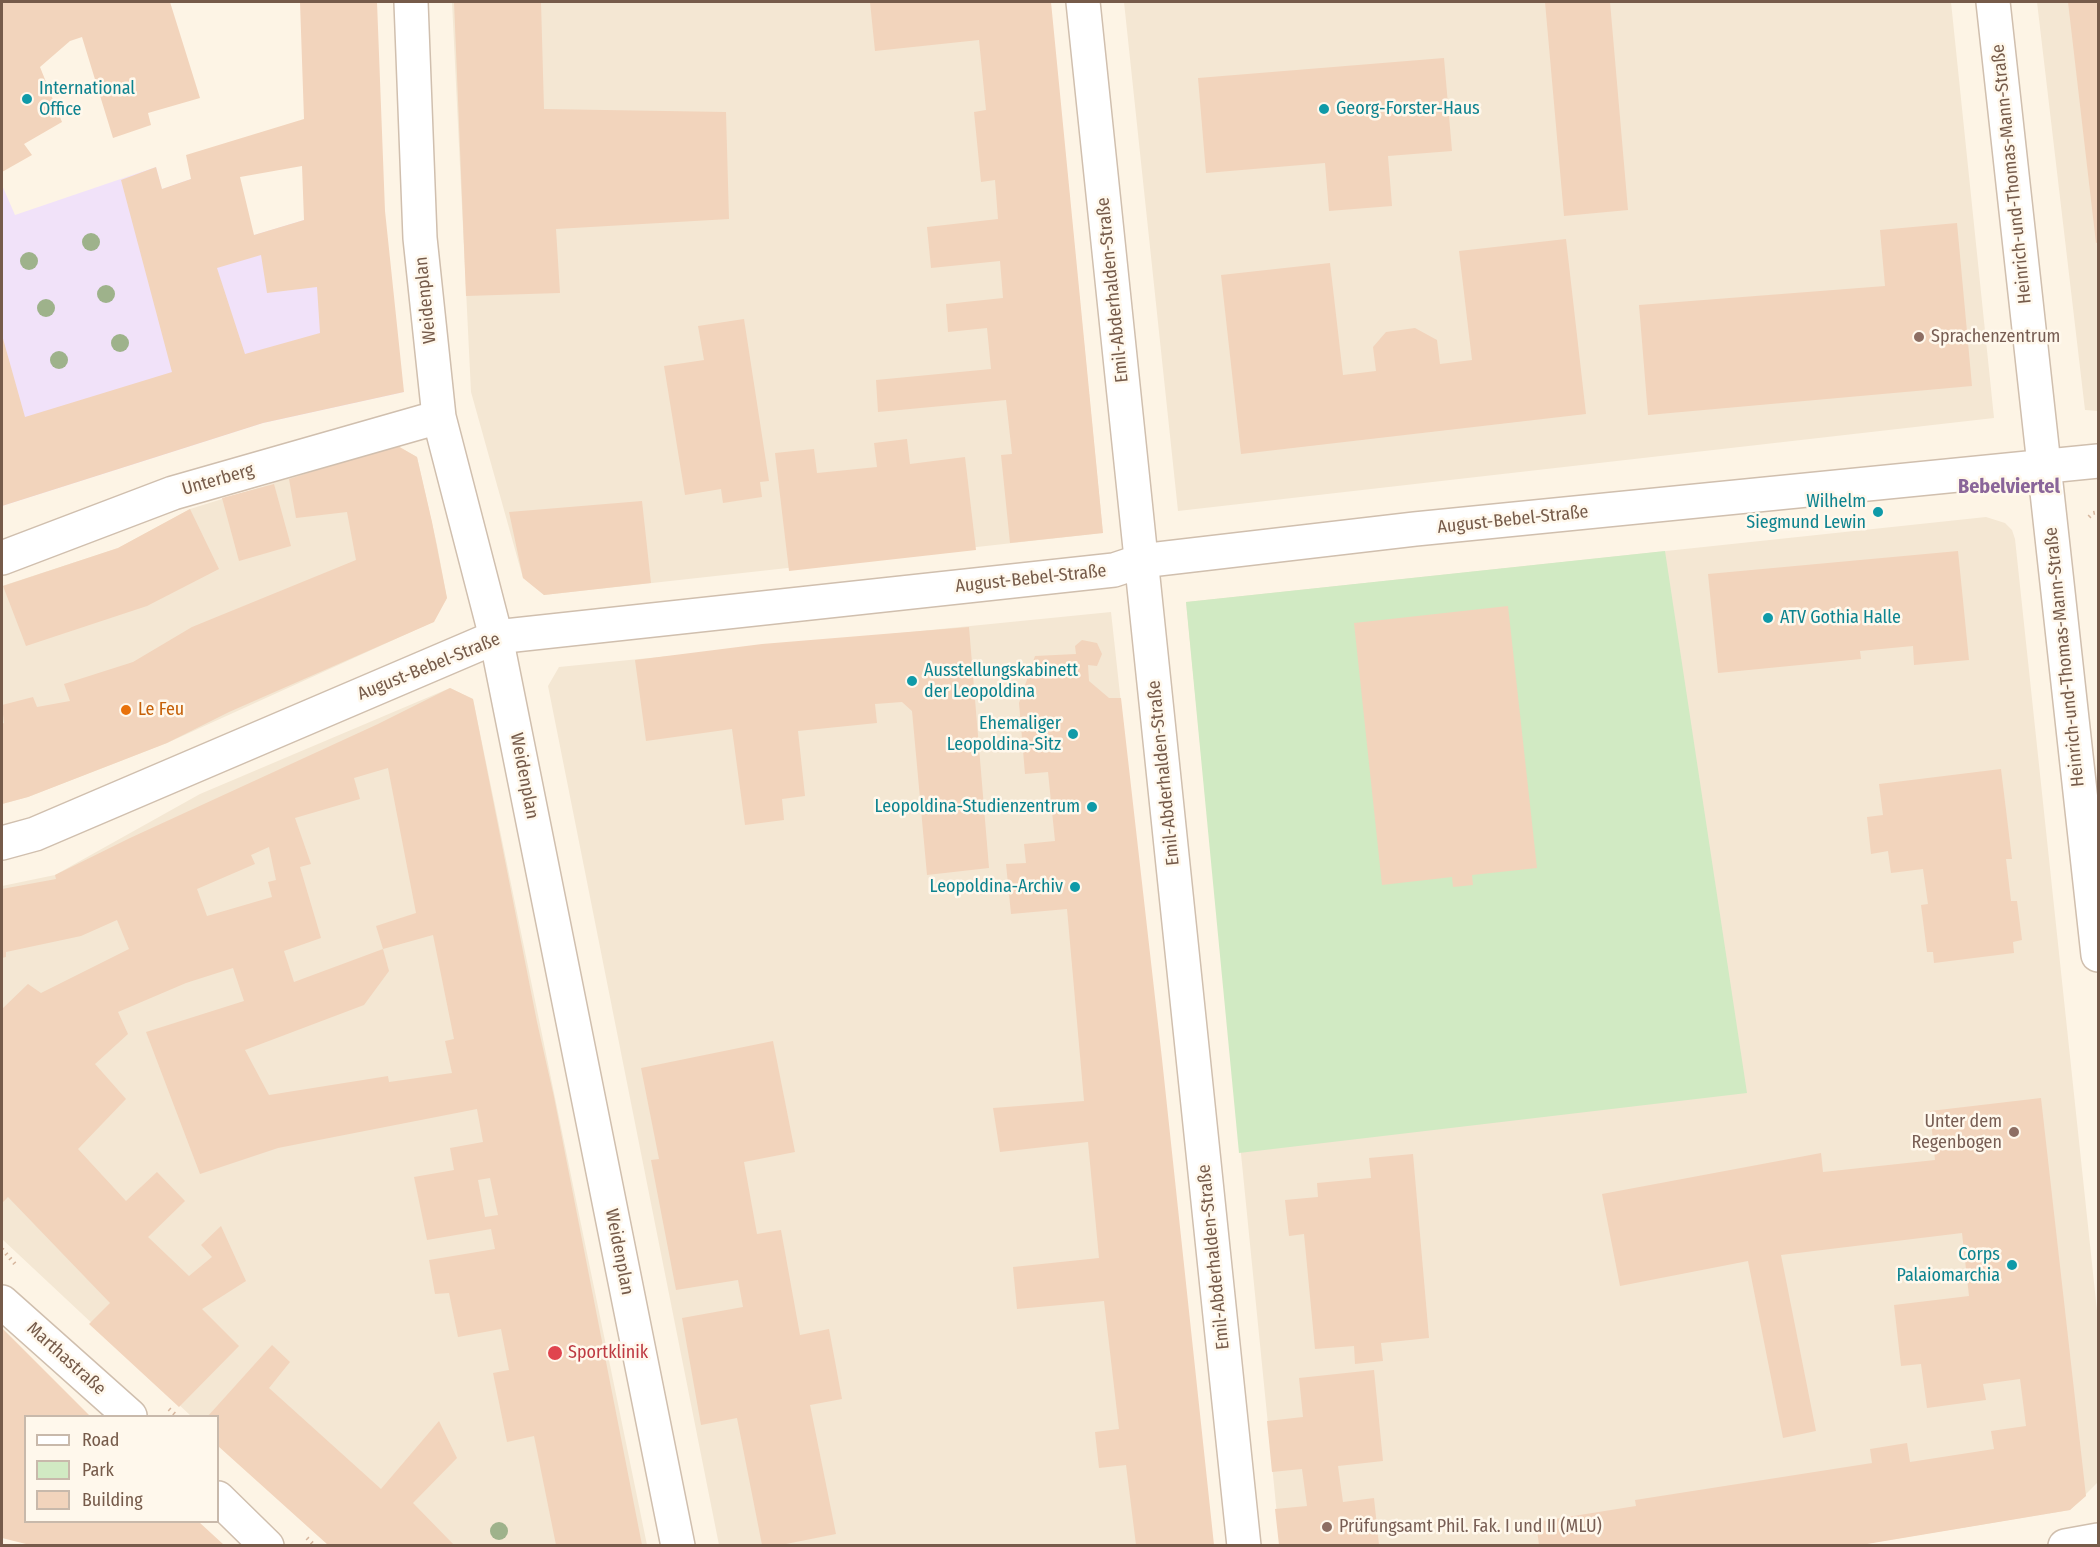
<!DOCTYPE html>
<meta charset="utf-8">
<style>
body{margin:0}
#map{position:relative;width:2100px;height:1547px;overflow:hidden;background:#fdf4e5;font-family:"Fira Sans Condensed",sans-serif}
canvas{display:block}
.frame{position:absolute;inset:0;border:3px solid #765b4a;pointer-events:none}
.legend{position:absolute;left:24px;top:1415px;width:195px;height:108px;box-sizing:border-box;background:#fff8ec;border:2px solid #c8b9ab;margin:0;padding:8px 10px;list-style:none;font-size:18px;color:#765b4a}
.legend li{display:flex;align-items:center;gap:12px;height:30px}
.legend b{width:30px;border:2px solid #c8b9ab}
</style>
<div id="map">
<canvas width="2100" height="1547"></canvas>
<div class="frame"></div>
<ul class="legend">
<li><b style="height:8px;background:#fff"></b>Road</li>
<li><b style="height:16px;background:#d1eac3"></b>Park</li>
<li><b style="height:16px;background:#f2d4bc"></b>Building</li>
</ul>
</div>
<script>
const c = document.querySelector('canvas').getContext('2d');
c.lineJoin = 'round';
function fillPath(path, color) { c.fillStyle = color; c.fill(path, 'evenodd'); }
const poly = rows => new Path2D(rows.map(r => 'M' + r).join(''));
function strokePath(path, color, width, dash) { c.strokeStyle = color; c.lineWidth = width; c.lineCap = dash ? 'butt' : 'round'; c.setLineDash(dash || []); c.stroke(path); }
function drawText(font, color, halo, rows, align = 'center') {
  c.font = font + ' "Fira Sans Condensed",sans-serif'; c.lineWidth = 5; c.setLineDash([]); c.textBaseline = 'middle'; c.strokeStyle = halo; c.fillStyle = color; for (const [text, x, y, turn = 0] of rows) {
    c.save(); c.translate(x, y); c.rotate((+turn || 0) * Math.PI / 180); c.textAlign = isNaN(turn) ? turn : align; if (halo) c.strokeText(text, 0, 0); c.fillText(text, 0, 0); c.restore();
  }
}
fillPath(poly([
 [452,2,1050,2,1103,533,544,595,523,578,471,392],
 [1124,2,1951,2,1994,418,1178,511],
 [2037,2,2098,2,2098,411,2085,410],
 [396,445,417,457,437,545,447,598,433,622,167,743,28,797,2,804,2,586,118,548,190,509],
 [1986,517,2005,523,2012,530,2015,539,2098,1320,2098,1482,2070,1510,1859,1545,1280,1545,1186,602],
 [1111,612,1213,1545,719,1545,548,686,559,667],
 [450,688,473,699,647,1545,329,1545,218,1441,218,1416,191,1416,2,1239,2,886,55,875,200,794]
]), '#f4e7d3');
fillPath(poly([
 [156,167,162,189,191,179,254,235,304,220,404,392,263,423,2,506,2,185,15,215]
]), '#f1e2f9');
fillPath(poly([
 [1665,551,1747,1093,1239,1153,1186,602]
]), '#d1eac3');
fillPath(poly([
 [2,2,170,2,200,98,148,113,151,125,113,138,82,37,70,41,40,67,62,122,24,144,32,155,2,172],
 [300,2,377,2,385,211,404,392,263,423,2,506,2,335,25,417,172,372,121,180,156,167,162,189,191,179,186,155,304,119],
 [302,166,304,220,254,235,240,177],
 [261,255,267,293,317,287,320,333,245,354,217,268],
 [454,2,541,2,544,109,726,112,729,219,556,229,560,293,466,296],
 [870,2,1051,2,1103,533,1010,543,1001,455,1012,454,1006,400,878,412,876,380,991,369,987,328,948,332,946,304,1003,298,1000,261,931,268,927,227,998,219,995,180,981,182,974,112,986,110,979,40,875,51],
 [1545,2,1610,2,1628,210,1564,216],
 [2068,2,2098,2,2098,242,2096,243],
 [1444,58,1452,151,1388,156,1392,206,1329,211,1325,163,1206,173,1198,78],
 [1957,223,1972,386,1648,415,1639,305,1885,286,1880,230],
 [1566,239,1586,414,1241,454,1221,275,1330,263,1343,375,1376,371,1373,347,1386,332,1415,328,1437,340,1440,364,1472,360,1459,251],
 [744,319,769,481,760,482,762,497,723,503,721,489,685,495,664,366,704,360,698,326],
 [907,439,910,464,965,457,976,550,789,571,775,453,814,449,817,473,877,467,874,443],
 [396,445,417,457,432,522,447,598,434,622,229,712,167,743,28,797,2,804,2,724,4,723,2,705,33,697,37,707,70,701,64,684,133,662,192,627,356,560,347,512,296,518,289,479],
 [274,484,291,546,239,561,222,498],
 [642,501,651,583,544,595,523,578,509,512],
 [190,509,219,569,147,606,26,646,3,586,118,548],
 [1958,551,1969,660,1914,665,1913,646,1860,651,1861,659,1718,673,1708,574],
 [1508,606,1537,868,1472,875,1473,885,1453,887,1452,877,1382,885,1354,623],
 [969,627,989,868,927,875,912,711,902,702,875,704,877,723,798,731,805,796,782,799,784,820,745,825,732,729,646,741,635,660,762,644],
 [1082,640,1097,643,1102,654,1097,666,1088,665,1089,681,1109,698,1121,698,1162,1059,1214,1545,1136,1545,1126,1465,1099,1468,1095,1432,1119,1429,1104,1301,1017,1309,1013,1267,1099,1258,1088,1142,1000,1152,993,1108,1084,1101,1067,909,1011,914,1006,864,1026,863,1024,844,1055,841,1048,772,1025,774,1019,703,1035,656,1076,654,1075,646],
 [450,688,473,699,537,1022,554,1097,642,1545,556,1545,534,1436,507,1442,493,1373,509,1370,501,1329,458,1337,449,1293,435,1294,429,1260,495,1249,491,1229,427,1240,414,1177,454,1170,450,1148,483,1142,477,1109,278,1148,200,1174,146,1032,244,1001,233,968,186,983,118,1012,128,1034,95,1064,126,1099,78,1149,126,1201,157,1172,185,1201,148,1237,189,1276,212,1257,201,1245,221,1226,246,1281,202,1309,239,1346,179,1407,89,1324,110,1303,8,1197,2,1203,2,1009,28,984,41,993,129,949,117,920,81,936,6,952,6,957,2,958,2,889,56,879,55,875,130,838,378,724],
 [388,768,416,913,376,926,383,949,294,982,284,951,321,938,300,867,311,864,295,818,360,799,354,778],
 [269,847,276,880,268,882,272,897,207,916,197,889,255,864,251,855],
 [433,935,454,1039,445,1041,452,1073,389,1082,388,1076,269,1095,245,1050,364,1005,389,971,383,949],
 [490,1178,498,1215,485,1217,478,1180],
 [2001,769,2012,859,2006,859,2011,901,2017,901,2022,940,2013,942,2014,953,1934,963,1933,952,1927,952,1921,905,1928,904,1923,869,1891,873,1888,851,1871,854,1867,817,1883,815,1879,784],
 [773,1041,795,1152,744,1162,757,1234,781,1230,800,1335,829,1329,842,1399,810,1405,836,1534,781,1545,762,1545,737,1418,701,1425,682,1318,743,1307,738,1280,676,1290,651,1160,659,1159,641,1068],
 [2041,1098,2086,1496,2070,1510,1861,1545,1539,1545,1536,1522,1636,1506,1635,1500,1872,1463,1870,1449,1907,1443,1910,1462,1994,1449,1991,1431,2026,1426,2020,1379,1983,1384,1986,1400,1927,1408,1921,1364,1901,1366,1894,1305,1969,1296,1962,1233,1781,1255,1816,1431,1783,1438,1748,1261,1620,1286,1602,1194,1821,1153,1823,1172,1935,1160,1930,1111],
 [1413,1154,1429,1338,1381,1343,1383,1361,1355,1364,1354,1346,1315,1349,1304,1234,1289,1236,1285,1200,1318,1197,1317,1183,1371,1178,1369,1158],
 [2,1328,90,1416,26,1416,26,1522,199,1522,224,1545,30,1545,2,1538],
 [272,1345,290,1362,269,1388,381,1489,439,1421,457,1458,413,1503,454,1545,328,1545,218,1446,218,1416,208,1416],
 [1374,1370,1383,1461,1338,1466,1343,1502,1374,1498,1379,1545,1279,1545,1275,1509,1307,1506,1302,1469,1272,1472,1267,1421,1303,1417,1299,1378]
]), '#f2d4bc');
const minor = poly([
 [411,2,420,238,439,417,496,637,678,1546],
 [1083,2,1244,1546],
 [1993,2,2098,955],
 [2,558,173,493,439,417],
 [2,1302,130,1416],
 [218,1498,267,1546],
 [2065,1546,2098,1540]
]);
const tertiary = poly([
 [2,843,35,834,496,637,1114,570,1141,561,1415,529,2098,461]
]);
strokePath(minor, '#d0bfae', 36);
strokePath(tertiary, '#d0bfae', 36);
strokePath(poly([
 [2089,517,2093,513,2098,512],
 [2,1249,15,1264],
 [169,1409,177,1416],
 [307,1538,315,1546]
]), '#d7b79f', 4, [1.5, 4.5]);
strokePath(minor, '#fff', 33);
strokePath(tertiary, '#fff', 33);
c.fillStyle = '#9eb28b';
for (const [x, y] of [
 [91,242],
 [29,261],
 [106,294],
 [46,308],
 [120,343],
 [59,360],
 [499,1531]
]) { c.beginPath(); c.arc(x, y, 9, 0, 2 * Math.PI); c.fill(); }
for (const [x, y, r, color] of [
 [27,99,6,"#0f9aa8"],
 [1324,109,6,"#0f9aa8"],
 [1919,337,6,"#8d6e63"],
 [1878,512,6,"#0f9aa8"],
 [1768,618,6,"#0f9aa8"],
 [912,681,6,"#0f9aa8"],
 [126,710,6,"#e8710a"],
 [1073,734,6,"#0f9aa8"],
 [1092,807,6,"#0f9aa8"],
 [1075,887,6,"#0f9aa8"],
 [2014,1132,6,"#8d6e63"],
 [2012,1265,6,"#0f9aa8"],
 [555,1353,8,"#e0444e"],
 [1327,1527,6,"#8d6e63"]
]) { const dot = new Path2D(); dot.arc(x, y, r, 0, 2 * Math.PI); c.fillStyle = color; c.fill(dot); strokePath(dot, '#fff8ec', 2); }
drawText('18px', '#0d838f', '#fff8ec', [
 ["International",39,89,"left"],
 ["Office",39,110,"left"],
 ["Georg-Forster-Haus",1336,109,"left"],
 ["Wilhelm",1866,502],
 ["Siegmund Lewin",1866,523],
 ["ATV Gothia Halle",1780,618,"left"],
 ["Ausstellungskabinett",924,671,"left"],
 ["der Leopoldina",924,692,"left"],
 ["Ehemaliger",1061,724],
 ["Leopoldina-Sitz",1061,745],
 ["Leopoldina-Studienzentrum",1080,807],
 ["Leopoldina-Archiv",1063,887],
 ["Corps",2000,1255],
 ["Palaiomarchia",2000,1276]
], 'right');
drawText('18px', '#765b4a', '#fff8ec', [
 ["Heinrich-und-Thomas-Mann-Straße",2012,174,-96],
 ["Emil-Abderhalden-Straße",1113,290,-96],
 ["Weidenplan",426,300,-96],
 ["Unterberg",218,480,-16],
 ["August-Bebel-Straße",1513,520,-6],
 ["August-Bebel-Straße",1031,579,-6],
 ["Heinrich-und-Thomas-Mann-Straße",2065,657,-96],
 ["August-Bebel-Straße",429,667,-22],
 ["Emil-Abderhalden-Straße",1164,773,-96],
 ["Weidenplan",524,776,79],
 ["Weidenplan",619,1252,79],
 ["Emil-Abderhalden-Straße",1214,1257,-96],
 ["Marthastraße",66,1359,42]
]);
drawText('18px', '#785e54', '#fff8ec', [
 ["Sprachenzentrum",1931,337],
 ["Unter dem",2002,1122,"right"],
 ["Regenbogen",2002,1143,"right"],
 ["Prüfungsamt Phil. Fak. I und II (MLU)",1339,1527]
], 'left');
drawText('18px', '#c56008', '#fff8ec', [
 ["Le Feu",138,710]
], 'left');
drawText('18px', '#be3a42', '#fff8ec', [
 ["Sportklinik",568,1353]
], 'left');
drawText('bold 20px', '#8a6599', '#fff8ec', [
 ["Bebelviertel",2009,487]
]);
</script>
